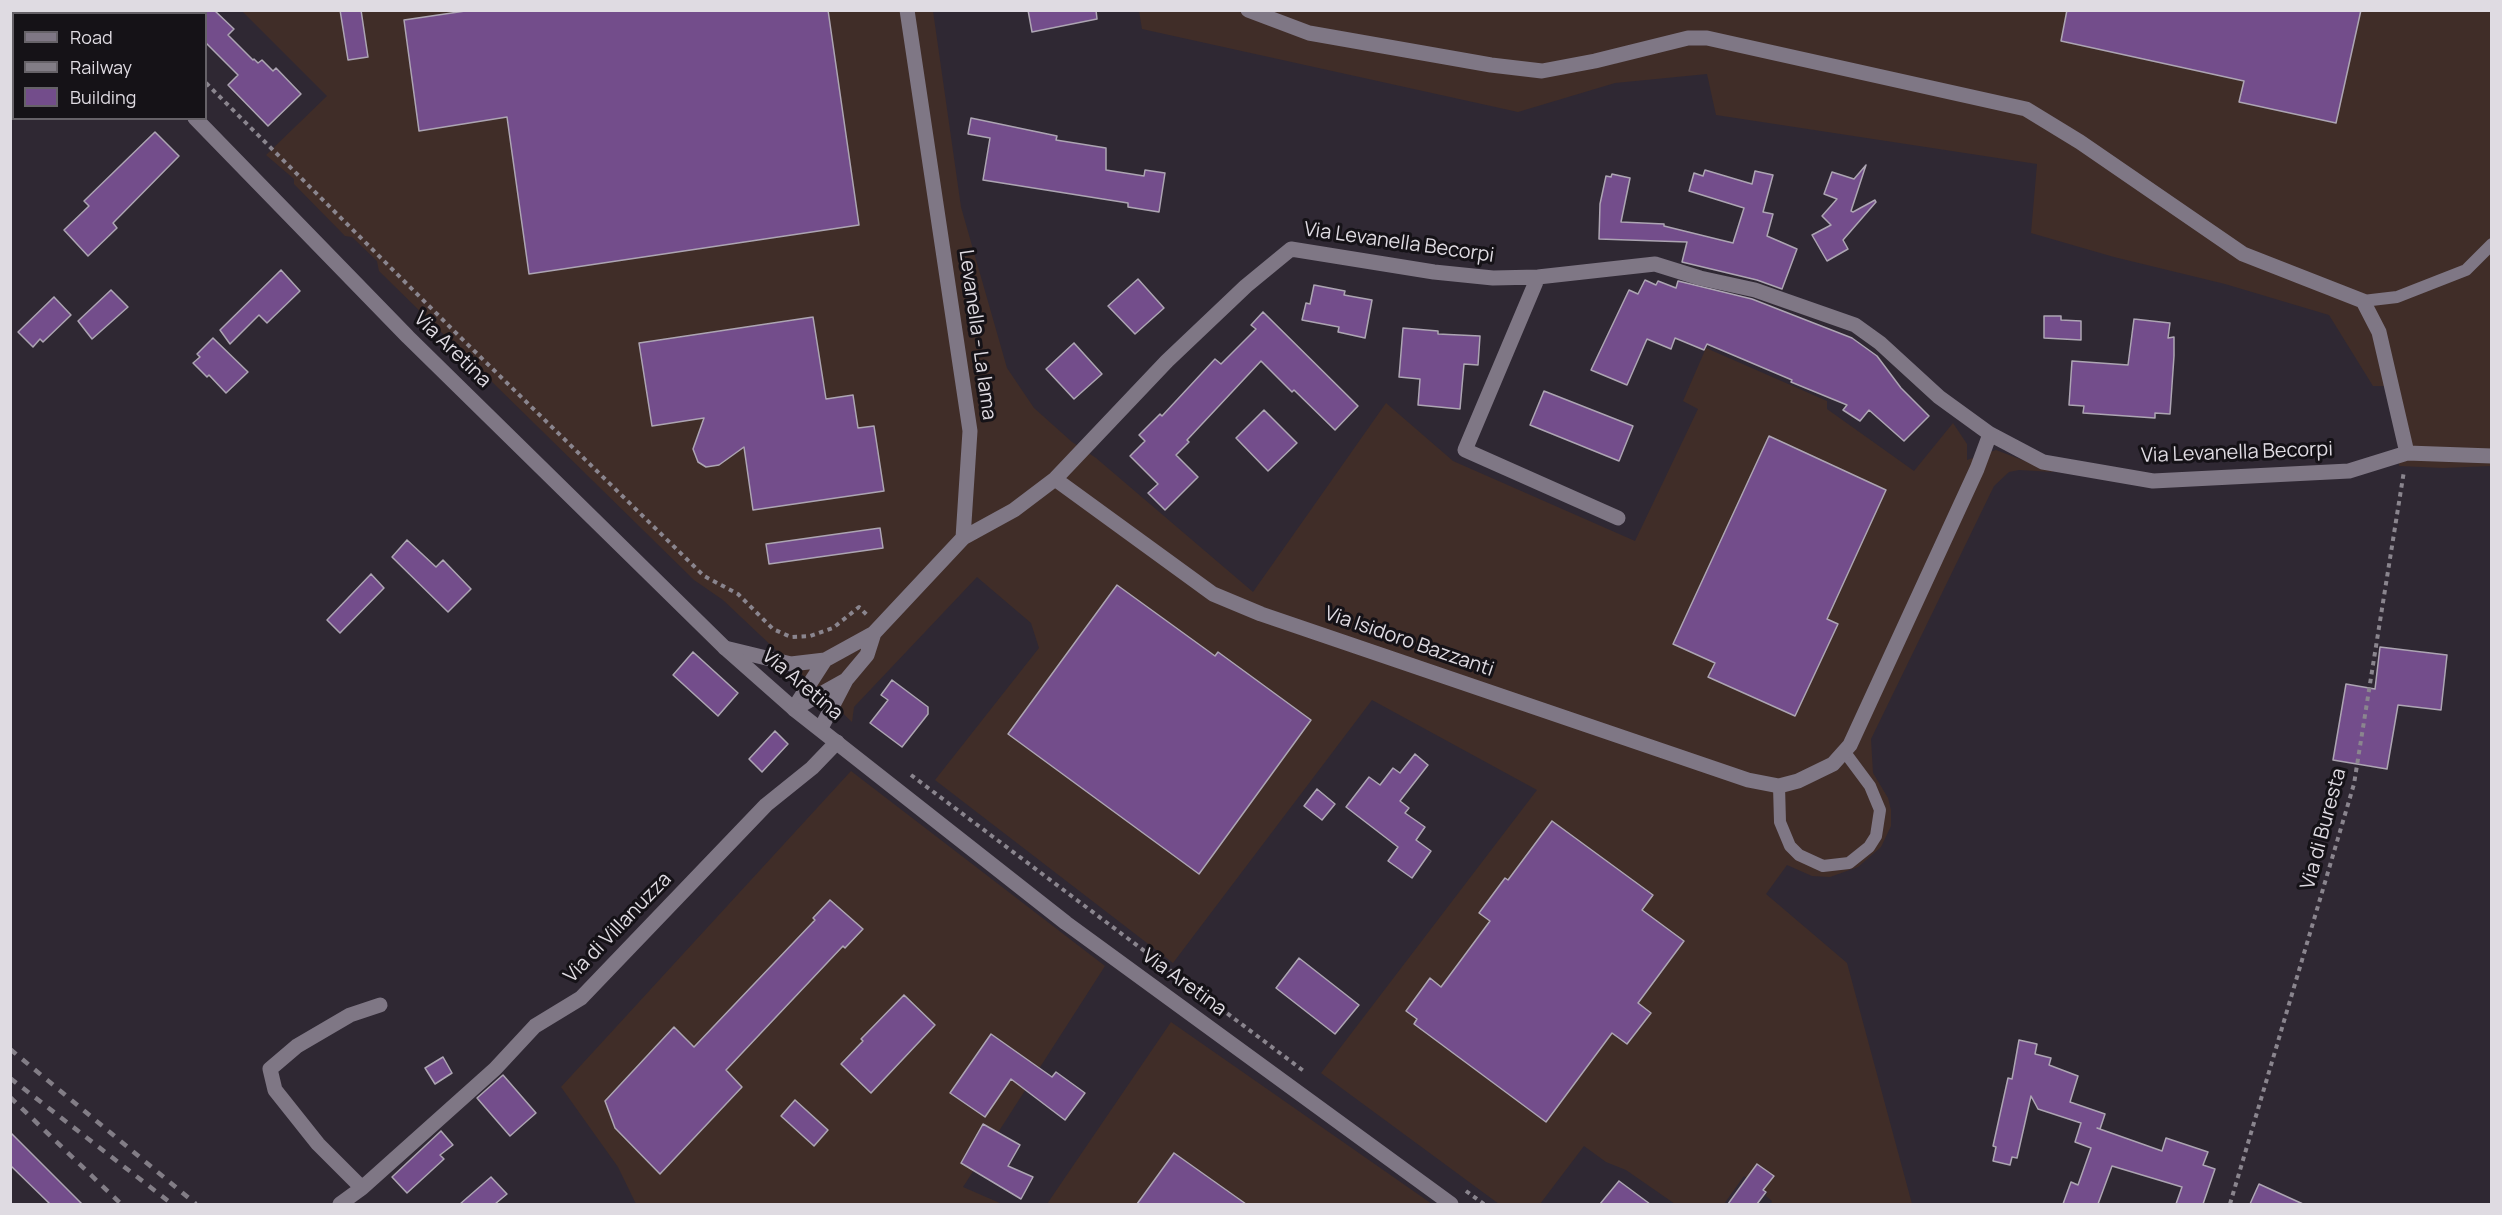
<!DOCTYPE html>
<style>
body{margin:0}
#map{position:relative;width:2502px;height:1215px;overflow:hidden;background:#2f2833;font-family:Manrope,sans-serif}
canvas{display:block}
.frame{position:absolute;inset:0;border:12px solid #dfdbe2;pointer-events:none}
.legend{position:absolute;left:12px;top:12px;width:195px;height:108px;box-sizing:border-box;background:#151217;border:2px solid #666268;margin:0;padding:8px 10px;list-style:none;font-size:18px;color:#dfdbe2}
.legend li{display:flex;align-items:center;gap:12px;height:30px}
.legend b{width:30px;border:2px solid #666268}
</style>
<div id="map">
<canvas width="2502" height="1215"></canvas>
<div class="frame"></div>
<ul class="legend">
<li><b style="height:8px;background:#7f7785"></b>Road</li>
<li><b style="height:8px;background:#827d86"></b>Railway</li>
<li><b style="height:16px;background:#734d8b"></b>Building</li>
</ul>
</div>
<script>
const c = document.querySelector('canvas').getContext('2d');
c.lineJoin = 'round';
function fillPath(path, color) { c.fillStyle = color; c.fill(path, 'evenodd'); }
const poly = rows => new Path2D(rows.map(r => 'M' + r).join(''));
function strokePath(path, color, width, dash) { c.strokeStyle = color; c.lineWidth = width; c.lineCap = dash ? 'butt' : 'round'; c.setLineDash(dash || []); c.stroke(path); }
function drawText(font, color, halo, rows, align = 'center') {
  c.font = font + ' Manrope,sans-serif'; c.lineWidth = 6; c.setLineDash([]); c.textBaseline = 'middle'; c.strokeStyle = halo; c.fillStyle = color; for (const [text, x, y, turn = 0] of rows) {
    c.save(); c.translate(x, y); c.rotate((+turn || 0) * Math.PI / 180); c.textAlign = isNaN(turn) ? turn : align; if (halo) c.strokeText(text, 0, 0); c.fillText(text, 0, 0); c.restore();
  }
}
fillPath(poly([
 [242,11,933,11,961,207,1007,368,1034,408,1072,442,1096,458,1253,592,1386,403,1453,461,1635,541,1698,409,1683,401,1706,348,1827,401,1827,409,1914,471,1953,423,1967,444,1967,460,1996,450,2054,472,2019,470,2009,472,1994,486,1871,739,1873,773,1888,798,1891,810,1891,826,1881,847,1858,867,1830,877,1812,876,1787,865,1766,894,1847,963,1912,1204,1771,1204,1772,1201,1766,1196,1767,1192,1744,1176,1724,1204,1675,1204,1626,1170,1606,1162,1584,1146,1540,1204,1499,1204,1321,1073,1537,790,1372,700,1173,963,935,780,1039,648,1031,623,977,577,854,707,852,722,723,600,694,580,379,271,377,261,352,237,345,236,294,184,294,179,266,155,327,96],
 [1139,11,2491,11,2491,466,2443,468,2399,466,2398,386,2373,386,2329,315,2225,284,2114,257,2031,233,2037,164,1716,115,1707,74,1615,83,1518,112,1142,29],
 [851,771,1105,966,963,1187,1002,1204,636,1204,618,1167,561,1087],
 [1171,1022,1432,1204,1047,1204]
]), '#402d28');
const building = poly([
 [206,10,214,10,234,29,228,35,253,60,254,59,258,63,262,60,273,71,276,68,301,94,268,126,228,85,238,75,206,43,206,10],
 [340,10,361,10,368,57,348,60,340,10],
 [472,10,828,10,859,225,529,274,507,117,419,131,404,20,472,10],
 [1028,10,1096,10,1097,19,1032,32,1028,10],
 [2067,10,2361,10,2336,123,2239,102,2244,81,2061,41,2067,10],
 [971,118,1057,136,1056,140,1106,148,1106,170,1144,176,1145,170,1165,173,1159,212,1128,207,1128,203,983,180,990,138,968,134,971,118],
 [155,132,179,156,113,223,117,228,88,256,64,230,89,206,84,201,155,132],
 [1866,165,1851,211,1853,212,1875,200,1876,202,1843,240,1848,249,1827,261,1812,235,1831,225,1822,216,1837,199,1824,194,1832,172,1854,179,1866,165],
 [1705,170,1752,184,1755,171,1773,175,1763,212,1773,214,1767,236,1797,249,1782,289,1757,280,1682,262,1687,242,1599,239,1600,204,1606,176,1611,177,1612,174,1630,178,1621,222,1664,224,1664,226,1733,243,1744,208,1689,191,1694,173,1703,176,1705,170],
 [281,270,300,291,267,323,259,315,230,344,220,330,281,270],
 [1138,279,1164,308,1135,334,1108,306,1138,279],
 [1645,280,1656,285,1658,281,1676,288,1678,281,1752,299,1852,338,1877,356,1901,388,1929,416,1904,441,1869,410,1860,421,1843,410,1847,405,1791,382,1792,380,1707,344,1704,350,1675,338,1671,349,1647,339,1627,385,1591,370,1629,290,1638,294,1645,280],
 [1314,285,1345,291,1344,295,1372,300,1365,338,1338,332,1339,327,1302,320,1306,303,1310,304,1314,285],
 [111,290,128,307,92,339,78,321,111,290],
 [54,297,71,315,43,342,40,339,33,347,18,332,54,297],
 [1263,312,1358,406,1335,430,1294,390,1292,392,1261,361,1187,440,1189,442,1176,455,1198,477,1165,510,1148,493,1158,484,1130,456,1145,441,1139,435,1160,414,1162,416,1215,359,1221,364,1256,329,1251,325,1263,312],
 [2044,316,2061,316,2061,320,2081,321,2081,340,2044,338,2044,316],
 [813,317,826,399,853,395,858,428,874,426,884,491,753,510,744,447,719,465,706,467,698,462,693,449,704,418,652,426,639,343,813,317],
 [2134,319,2170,323,2168,338,2174,337,2174,356,2170,414,2155,413,2155,418,2083,413,2084,406,2069,405,2072,361,2128,365,2134,319],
 [1403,328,1438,331,1438,334,1480,336,1478,365,1464,364,1460,409,1418,405,1420,379,1399,377,1403,328],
 [213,338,248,372,226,393,209,375,207,377,193,363,200,357,197,354,213,338],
 [1074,343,1102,374,1074,399,1046,369,1074,343],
 [1544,391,1633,426,1619,461,1530,425,1544,391],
 [1264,410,1297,443,1268,471,1236,438,1264,410],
 [1769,436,1886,490,1827,619,1838,624,1795,716,1708,677,1715,663,1673,644,1769,436],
 [880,528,883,548,769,564,766,544,880,528],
 [407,540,436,567,443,560,471,589,448,612,392,557,407,540],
 [371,574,384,588,340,633,327,620,371,574],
 [1117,585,1215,656,1218,652,1311,720,1199,874,1008,734,1117,585],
 [2380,647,2447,655,2441,710,2398,705,2387,769,2333,760,2346,684,2375,689,2380,647],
 [693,652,738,693,718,716,673,675,693,652],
 [892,680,928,707,928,714,902,747,870,723,888,700,881,695,892,680],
 [775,731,788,744,762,772,749,759,775,731],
 [1415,754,1428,765,1400,801,1409,808,1405,813,1425,827,1416,840,1431,851,1412,878,1388,861,1398,847,1346,807,1369,777,1380,785,1393,768,1400,773,1415,754],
 [1317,789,1335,804,1322,820,1304,806,1317,789],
 [1552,821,1653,895,1642,910,1684,941,1638,1003,1651,1013,1627,1044,1612,1033,1546,1122,1414,1024,1417,1019,1406,1011,1430,978,1441,987,1490,921,1479,913,1505,878,1508,880,1552,821],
 [830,900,863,929,845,948,843,946,726,1070,742,1087,660,1174,615,1128,605,1101,674,1027,694,1047,815,920,813,918,830,900],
 [1299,958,1359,1005,1335,1034,1276,988,1299,958],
 [904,995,935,1025,871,1093,841,1064,863,1041,861,1039,904,995],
 [991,1034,1052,1077,1056,1072,1085,1093,1065,1120,1011,1079,985,1117,950,1093,991,1034],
 [2019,1040,2037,1044,2035,1054,2051,1058,2049,1065,2078,1076,2070,1102,2105,1114,2100,1129,2097,1128,2162,1151,2166,1138,2208,1152,2203,1165,2215,1169,2203,1204,2176,1204,2182,1187,2112,1166,2098,1204,2063,1204,2071,1182,2078,1185,2091,1148,2075,1142,2081,1123,2038,1109,2031,1096,2017,1158,2012,1157,2010,1165,1993,1161,1996,1147,1993,1146,2008,1078,2012,1079,2019,1040],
 [443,1057,452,1073,435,1084,425,1068,443,1057],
 [503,1075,536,1113,510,1136,477,1098,503,1075],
 [795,1100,828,1130,814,1146,781,1116,795,1100],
 [983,1124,1020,1145,1008,1166,1033,1177,1021,1199,961,1163,983,1124],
 [441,1131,453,1145,440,1155,444,1159,407,1193,392,1177,441,1131],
 [10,1132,82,1204,50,1204,10,1165,10,1132],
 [1174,1153,1246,1204,1137,1204,1174,1153],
 [1757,1164,1774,1176,1763,1190,1766,1192,1757,1204,1728,1204,1757,1164],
 [491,1177,507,1194,495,1204,460,1204,491,1177],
 [1619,1181,1650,1204,1600,1204,1619,1181],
 [2259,1184,2303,1204,2250,1204,2259,1184]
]);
fillPath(building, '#734d8b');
strokePath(building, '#ada5b3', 1.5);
strokePath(poly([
 [133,10,136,14],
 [206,83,457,334,704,576,738,594,773,629,791,637,810,636,833,628,859,607,868,616],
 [911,775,1305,1072],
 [1466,1191,1484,1204],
 [2230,1204,2354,784,2404,471]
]), '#8a858e', 4, [4.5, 4.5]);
strokePath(poly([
 [2363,301,2397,297,2466,270,2492,244],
 [1779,786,1780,822,1790,846,1799,855,1823,866,1849,863,1869,847,1876,836,1880,810,1870,786,1844,751]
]), '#7f7785', 12);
strokePath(poly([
 [1248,10,1309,33,1491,65,1542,71,1595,61,1688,38,1707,38,2026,109,2080,142,2243,254,2363,301,2379,332,2407,453],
 [1538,277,1465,450,1618,518],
 [1055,479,1213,594,1261,614,1748,780,1779,786,1798,781,1833,764,1850,745,1977,469,1990,434],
 [963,538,1014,510,1055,479,1167,361,1246,286,1291,249,1434,272,1493,278,1538,277,1655,264,1700,278,1755,290,1855,325,1880,343,1939,397,1990,434,2043,462,2153,481,2349,471,2407,453,2492,456],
 [725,648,791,664,825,660,874,633,963,538,970,431,907,10],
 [796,705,825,660],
 [794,709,846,680],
 [821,728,846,680,867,655,874,633],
 [362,1188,318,1144,275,1090,270,1069,297,1046,350,1015,380,1005],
 [340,1204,362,1188,495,1069,535,1026,581,998,766,805,812,768,837,742]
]), '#7f7785', 15);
strokePath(poly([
 [96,10,99,14],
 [195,118,408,337,725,648,794,709,1066,923,1451,1204]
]), '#7f7785', 15);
strokePath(poly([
 [10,1049,196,1204],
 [10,1078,172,1204],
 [10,1097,121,1204]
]), '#827d86', 4.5, [8, 8]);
drawText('20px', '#dfdbe2', '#151217', [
 ["Via Levanella Becorpi",1399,243,8],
 ["Levanella - La lama",977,335,82],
 ["Via Aretina",452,350,44],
 ["Via Levanella Becorpi",2237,453,-2],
 ["Via Isidoro Bazzanti",1409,642,19],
 ["Via Aretina",802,685,40],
 ["Via di Buresta",2324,829,-75],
 ["Via di Villanuzza",618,928,-46],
 ["Via Aretina",1184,983,36]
]);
</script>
